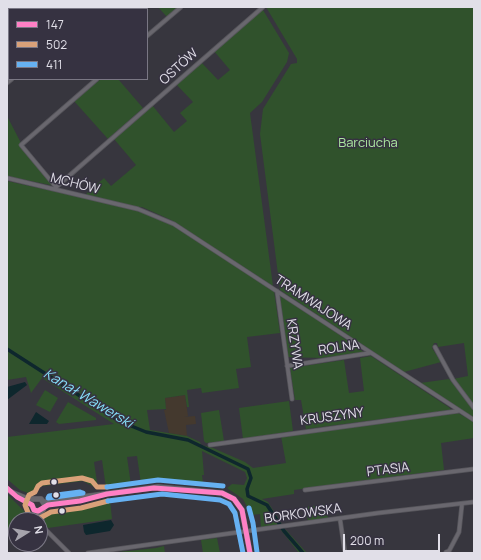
<!DOCTYPE html>
<meta charset="utf-8">
<style>
body{margin:0}
#map{position:relative;width:481px;height:560px;overflow:hidden;background:#37363e;font-family:Manrope,sans-serif}
canvas{display:block}
.frame{position:absolute;inset:0;border:8px solid #e1dfe8;pointer-events:none}
.legend{position:absolute;left:8px;top:8px;width:140px;height:72px;box-sizing:border-box;background:#363241;border:1px solid #7a7784;margin:0;padding:5px 7px;list-style:none;font-size:12px;color:#e1dfe8}
.legend li{display:flex;align-items:center;gap:8px;height:20px}
.legend b{width:20px;border:1px solid #7a7784}
.north{position:absolute;left:8px;top:512px;width:40px;height:40px;box-sizing:border-box;background:#363241;border:1px solid #7a7784;border-radius:50%;rotate:79deg;font-size:11px;font-weight:700;line-height:16px;text-align:center;color:#e1dfe8}
.north::after{content:'';display:block;margin:auto;width:14px;height:18px;background:#a6a4ac;clip-path:polygon(50% 0,100% 100%,50% 72%,0 100%)}
.scale{position:absolute;left:343px;top:534px;width:97px;height:18px;box-sizing:border-box;border:2px solid #e1dfe8;border-top:0;padding-left:5px;font-size:12px;line-height:14px;white-space:nowrap;color:#e1dfe8;-webkit-text-stroke:3px #363241;paint-order:stroke}
</style>
<div id="map">
<canvas width="481" height="560"></canvas>
<div class="frame"></div>
<ul class="legend">
<li><b style="height:5px;background:#ff80c5"></b>147</li>
<li><b style="height:5px;background:#d9a179"></b>502</li>
<li><b style="height:5px;background:#66b1f2"></b>411</li>
</ul>
<div class="north">N</div>
<div class="scale">200 m</div>
</div>
<script>
const c = document.querySelector('canvas').getContext('2d');
c.lineJoin = 'round';
function fillPath(path, color) { c.fillStyle = color; c.fill(path, 'evenodd'); }
const poly = rows => new Path2D(rows.map(r => 'M' + r).join(''));
function strokePath(path, color, width, dash) { c.strokeStyle = color; c.lineWidth = width; c.lineCap = dash ? 'butt' : 'round'; c.setLineDash(dash || []); c.stroke(path); }
function drawText(font, color, halo, rows, align = 'center') {
  c.font = font + ' Manrope,sans-serif'; c.lineWidth = 3; c.setLineDash([]); c.textBaseline = 'middle'; c.strokeStyle = halo; c.fillStyle = color; for (const [text, x, y, turn = 0] of rows) {
    c.save(); c.translate(x, y); c.rotate((+turn || 0) * Math.PI / 180); c.textAlign = isNaN(turn) ? turn : align; if (halo) c.strokeText(text, 0, 0); c.fillText(text, 0, 0); c.restore();
  }
}
fillPath(poly([
 [185,395,188,416,184,417,195,416,196,424,186,425,187,436,169,433,164,410,166,410,165,398]
]), '#44392e');
fillPath(poly([
 [158,7,179,7,167,17],
 [266,7,474,7,474,405,453,379,468,376,464,343,438,347,437,343,434,343,432,348,441,362,404,372,280,290,260,134,263,109,291,64,297,63,297,59],
 [261,10,263,10,289,53,287,62,262,102,250,113,273,286,171,220,142,207,137,207,85,195,104,178,111,186,136,165,114,139,152,105,174,132,187,121,180,113,193,102,176,84,201,62,218,80,230,70,214,51],
 [101,79,118,79,143,108,108,139,74,101],
 [7,116,21,143,19,145,52,184,50,185,7,176],
 [7,181,139,210,173,225,194,238,274,291,280,333,247,337,251,367,236,369,239,388,202,393,201,388,187,390,189,407,187,407,185,395,165,398,166,409,147,410,150,430,187,436,200,442,201,445,213,448,245,462,253,468,286,463,281,436,458,413,474,422,474,438,441,443,444,470,294,490,294,494,262,499,268,502,282,525,261,528,260,514,251,515,243,499,227,488,232,484,244,485,247,478,245,472,202,451,204,475,202,475,203,483,198,482,197,485,157,482,141,484,137,456,127,457,131,485,106,488,102,460,94,462,98,489,83,481,42,486,28,493,20,490,7,479,7,437,114,424,42,378,31,393,26,377,7,380],
 [280,296,310,314,365,353,321,358,288,357],
 [371,356,450,408,451,410,306,429,301,400,295,400,290,368,344,360,349,393,364,391,360,358],
 [449,379,474,410,474,418,420,383],
 [45,390,58,398,50,412,36,405],
 [289,401,293,431,243,439,239,408],
 [68,402,96,418,96,420,59,424,56,422],
 [219,410,224,441,206,443,204,441,201,413],
 [7,494,33,520,16,520,16,531,7,533],
 [110,500,112,519,48,528,45,525,44,516,45,512,77,508],
 [326,504,328,518,308,521,306,507],
 [281,530,286,530,307,553,299,553],
 [217,538,220,553,203,553,201,540],
 [164,546,165,553,110,553,156,548]
]), '#30522c');
fillPath(poly([
 [25,382,27,385,7,400,7,387],
 [36,412,49,421,47,424,29,424],
 [111,520,114,525,110,531,86,535,84,532,83,525]
]), '#0e272d');
strokePath(poly([
 [7,349,119,421,146,432,188,440,248,469,251,478,247,489,248,496,267,505,284,531,303,553]
]), '#0e272d', 3.5);
const street = poly([
 [44,9,46,7],
 [91,9,93,7],
 [135,9,137,7],
 [147,36,181,7],
 [7,41,9,40],
 [7,83,12,79],
 [7,178,138,209,174,224,474,420],
 [56,187,21,145,97,79],
 [54,189,263,7],
 [277,291,292,399],
 [435,347,453,380,474,408],
 [287,366,370,353],
 [210,445,458,411],
 [305,490,474,469],
 [37,511,39,520],
 [41,511,43,526],
 [340,519,345,553],
 [40,524,69,553],
 [446,552,449,551,459,532,462,504],
 [88,553,378,513,474,502]
]);
const secondary = poly([
 [11,492,28,499,41,499,45,505,43,510,38,511,34,510,32,505],
 [44,502,158,487,222,493,234,499,242,510,250,553]
]);
strokePath(street, '#56555b', 5);
strokePath(secondary, '#56555b', 6);
strokePath(street, '#69676e', 3.5);
strokePath(secondary, '#69676e', 5);
strokePath(poly([
 [7,488,17,497,32,505,34,510,38,511,48,505,80,501,107,494,154,488,222,493,234,499,242,510,250,553]
]), '#ff80c5', 5);
strokePath(poly([
 [107,487,97,487,92,481,82,478,42,483,38,486,35,492,29,495,25,505,29,515,40,518,51,512,81,508,108,501]
]), '#d9a179', 5);
strokePath(poly([
 [107,487,158,480,223,486],
 [80,492,83,493,48,498,49,496,80,492],
 [108,501,162,494,220,500,229,504,235,513,243,553],
 [249,508,253,523,257,552]
]), '#66b1f2', 5);
for (const [x, y, r, color] of [
 [54,482,3.5,"#e1dfe8"],
 [56,495,3.5,"#e1dfe8"],
 [62,511,3.5,"#e1dfe8"]
]) { const dot = new Path2D(); dot.arc(x, y, r, 0, 2 * Math.PI); c.fillStyle = color; c.fill(dot); strokePath(dot, '#363241', 1.5); }
drawText('13px', '#e1dfe8', '#363241', [
 ["OSTÓW",179,67,-42],
 ["MCHÓW",75,184,14],
 ["TRAMWAJOWA",313,303,33],
 ["KRZYWA",294,344,82],
 ["ROLNA",339,348,-9],
 ["KRUSZYNY",332,417,-8],
 ["PTASIA",388,470,-7],
 ["BORKOWSKA",303,514,-8]
]);
drawText('13px', '#aae79f', '#363241', [
 ["Barciucha",368,143]
]);
drawText('italic 14px', '#85def7', '#363241', [
 ["Kanał Wawerski",88,399,31]
]);
</script>
